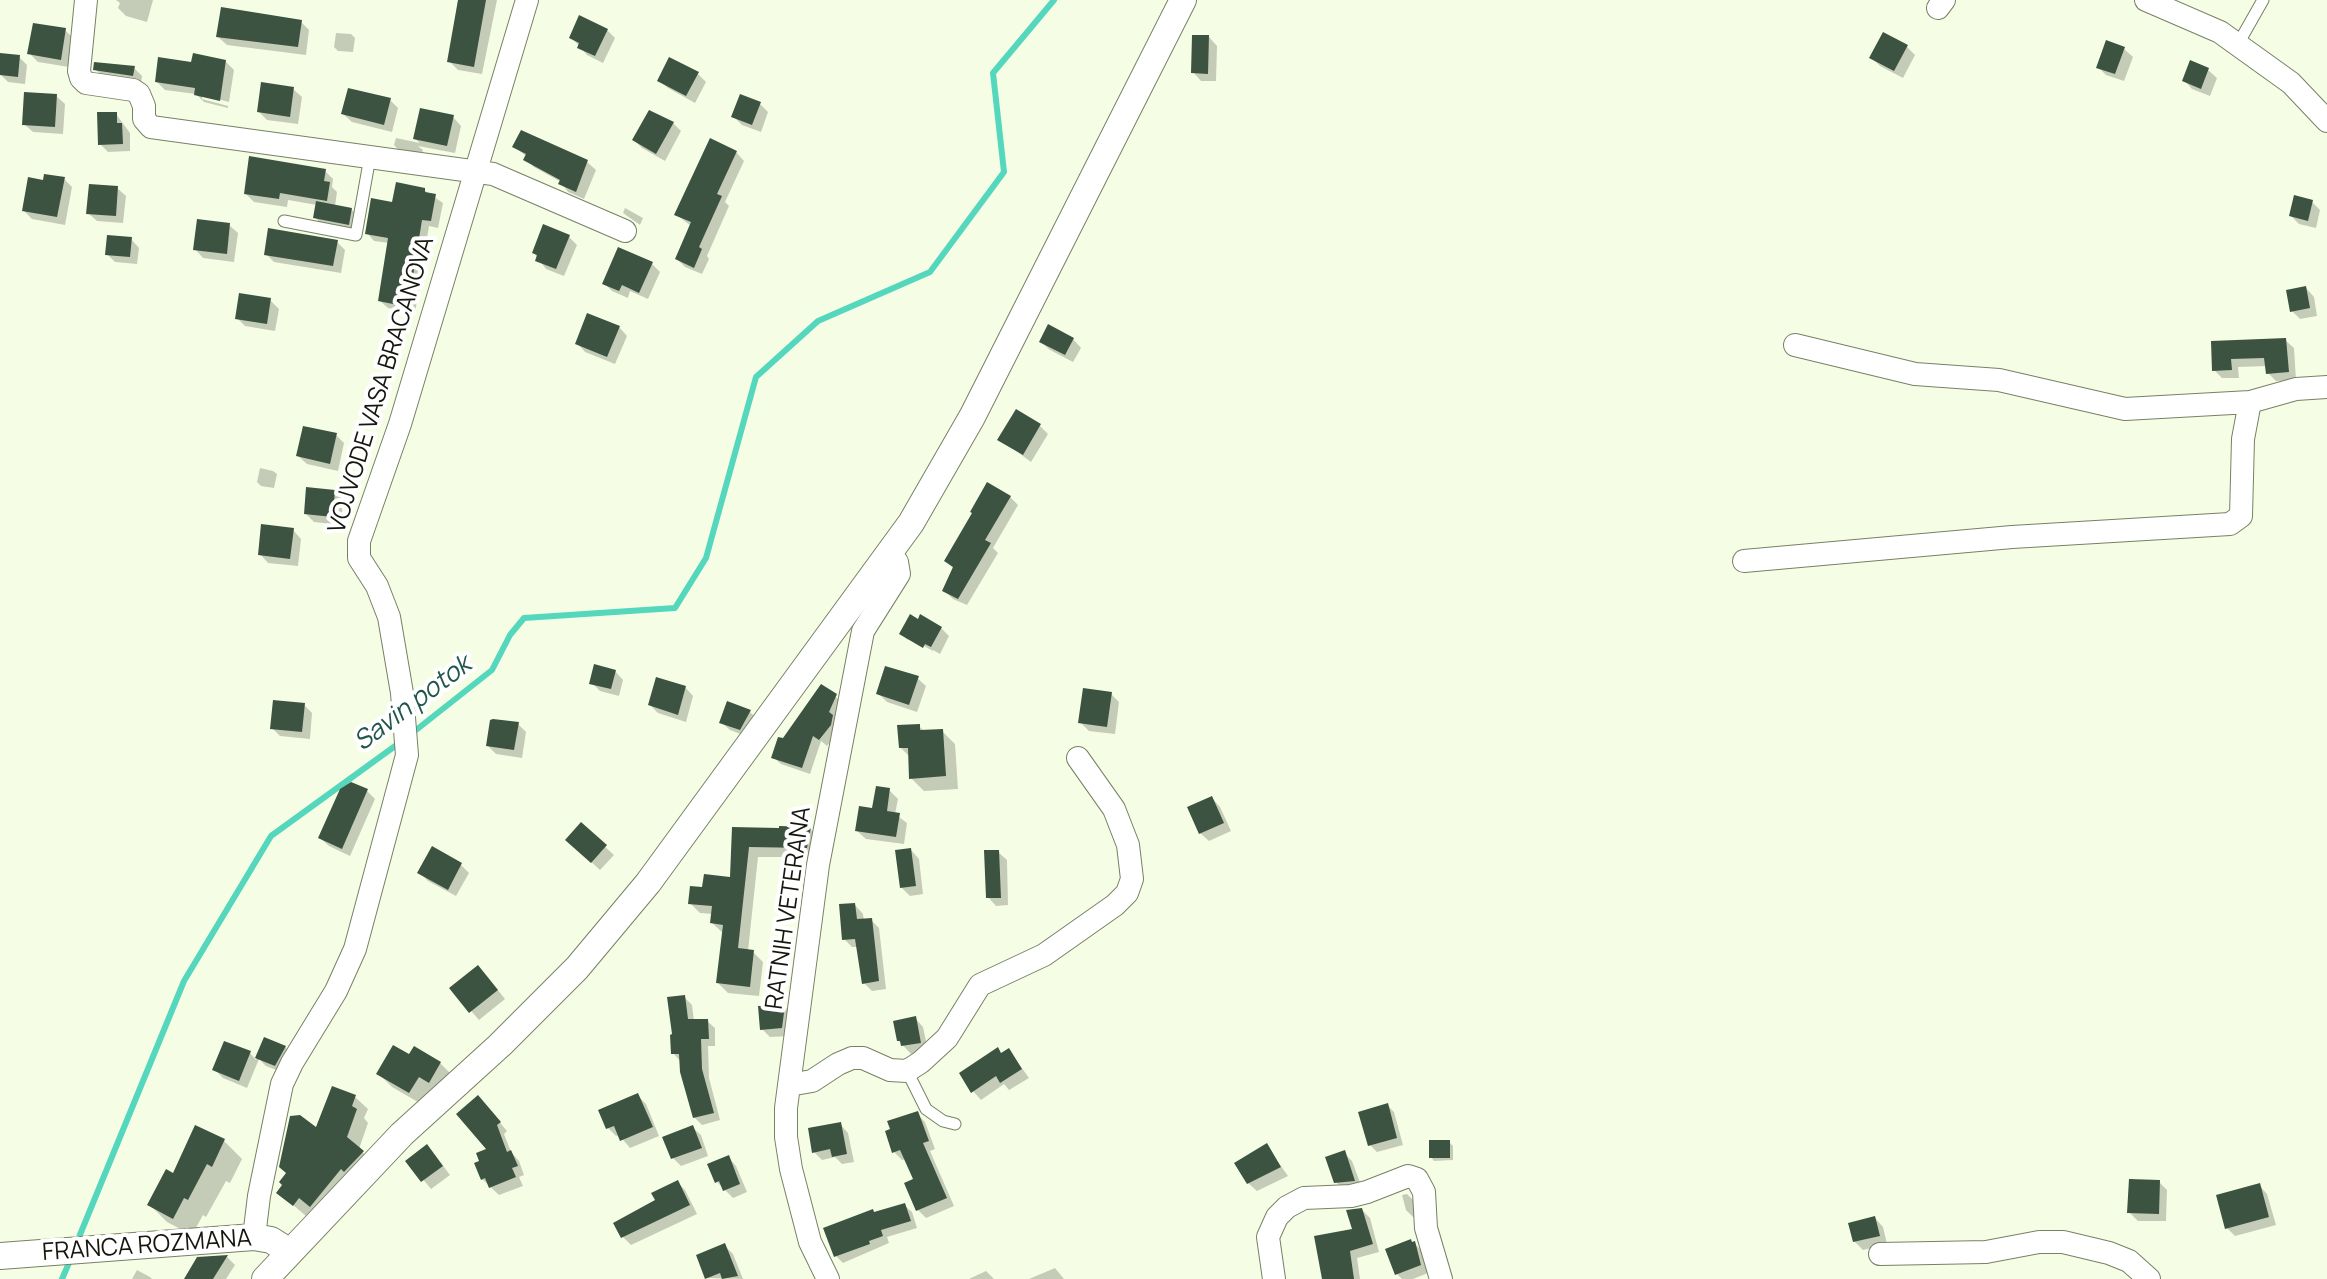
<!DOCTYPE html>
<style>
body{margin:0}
canvas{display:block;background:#f5fee5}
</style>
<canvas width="2327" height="1279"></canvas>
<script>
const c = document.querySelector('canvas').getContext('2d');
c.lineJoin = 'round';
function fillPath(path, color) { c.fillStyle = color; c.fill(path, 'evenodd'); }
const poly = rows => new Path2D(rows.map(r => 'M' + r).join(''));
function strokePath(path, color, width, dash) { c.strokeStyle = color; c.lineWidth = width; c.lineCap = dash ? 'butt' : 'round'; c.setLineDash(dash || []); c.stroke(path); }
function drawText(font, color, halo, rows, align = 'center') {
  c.font = font + ' Manrope,sans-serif'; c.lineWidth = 8; c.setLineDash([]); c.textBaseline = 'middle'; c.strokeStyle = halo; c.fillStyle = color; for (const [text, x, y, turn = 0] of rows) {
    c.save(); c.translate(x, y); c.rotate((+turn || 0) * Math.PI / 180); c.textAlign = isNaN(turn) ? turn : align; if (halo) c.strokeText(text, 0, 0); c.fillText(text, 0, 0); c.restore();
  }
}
fillPath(poly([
 [116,0,153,0,147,22,126,16,118,8,120,3],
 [458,0,497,0,482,74,458,70,449,61],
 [301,22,309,30,306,55,227,45,218,37],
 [65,30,74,39,69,67,38,62,29,53],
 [607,30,615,38,603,63,587,55,571,37],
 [336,33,351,34,355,38,353,52,338,51,334,47],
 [1209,37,1217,46,1216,81,1201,81,1193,72],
 [2107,43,2124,49,2133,57,2124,81,2106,75,2098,67],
 [1907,47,1915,55,1903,78,1880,66,1872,58],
 [19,57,27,65,25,84,8,82,0,74],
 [226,62,234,70,229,102,202,95,202,99,228,106,228,108,204,102,196,94,165,90,157,82,193,64],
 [2191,63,2208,70,2217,78,2210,96,2192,89,2184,80],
 [134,68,142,76,141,83,104,78,95,69],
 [698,74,706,82,695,103,668,88,659,80],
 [293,89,302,97,298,124,267,120,259,112],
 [56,96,65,104,63,134,33,132,24,124],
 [390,100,398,108,392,132,352,122,343,114],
 [760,104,768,112,761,132,742,125,734,117],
 [116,114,130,133,130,151,108,152,100,144],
 [453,117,461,126,455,153,418,146,423,150,421,156,402,154,394,145,396,138,420,143,415,139],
 [673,123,681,131,665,161,642,148,634,140],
 [522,132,587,162,596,170,584,199,568,192,561,182,534,167,525,159,527,157,515,147],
 [736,152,744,161,725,202,729,206,707,256,709,259,702,274,685,267,677,259,691,226,677,215],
 [325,171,333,179,332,187,337,192,335,206,351,209,360,218,357,232,323,226,315,217,317,205,288,200,287,207,254,202,246,194],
 [64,179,72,187,65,225,32,219,24,211,45,182],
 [117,188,126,196,123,223,97,221,88,213],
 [424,190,443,203,438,228,429,226,415,313,388,308,380,301,389,243,374,241,367,233,393,204],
 [2312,202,2320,210,2316,228,2299,224,2291,216],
 [625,208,643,218,640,225,623,213],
 [229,225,238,233,234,262,203,258,195,249],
 [568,236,577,245,564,276,546,269,534,253],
 [131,239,139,248,137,264,115,262,107,254],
 [337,242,345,250,341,273,274,262,266,254],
 [652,264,660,272,648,299,630,291,628,298,612,291,604,283],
 [2306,288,2314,297,2317,316,2300,319,2292,311],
 [270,300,279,309,275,331,245,326,237,318],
 [619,327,627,336,615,364,585,352,577,343],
 [1073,339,1081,348,1073,362,1050,350,1041,342],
 [2285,340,2294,348,2296,380,2276,381,2268,373,2267,366,2238,367,2239,378,2222,378,2214,370,2213,343],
 [1040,426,1048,434,1031,462,1000,439],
 [336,435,344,443,338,471,307,464,298,456],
 [260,468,273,471,277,474,274,488,261,486,257,482],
 [335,492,343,500,341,525,314,522,306,514],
 [1010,497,1018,505,993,548,998,553,967,605,953,599,945,591,954,569,946,561],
 [293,530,301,539,298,566,268,563,260,554],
 [941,628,949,636,940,654,933,650,932,654,933,651,908,637,908,640,901,634],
 [615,671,623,680,619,696,600,691,592,683],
 [917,678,926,686,917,712,887,702,878,693],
 [685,687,693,696,686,722,658,713,650,705],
 [1111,694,1119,702,1115,734,1089,731,1080,722],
 [835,696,843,704,837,733,827,746,821,741,810,774,781,764,773,757,784,741],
 [304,705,312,713,310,739,280,736,272,728],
 [750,712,758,720,748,737,730,730,721,722],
 [518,724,526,732,522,758,496,754,488,746],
 [919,726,925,732,942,731,955,744,958,789,924,791,911,778,910,757,901,748],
 [889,790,898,799,895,814,907,823,904,844,866,839,857,831],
 [367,791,375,799,350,856,329,846,320,838],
 [1212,798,1220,807,1231,831,1209,841,1200,833],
 [581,825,614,855,600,870,576,848],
 [734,829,810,829,820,839,817,857,758,857,748,951,753,952,763,962,759,996,728,993,718,983,724,934,712,923,713,914,700,913,690,903,704,889,732,879],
 [911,850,919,859,923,894,910,896,901,887],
 [998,852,1007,860,1008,905,996,906,988,897],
 [461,865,469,873,456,896,428,881,420,873],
 [855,905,863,914,864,921,871,920,879,928,886,989,872,991,864,983,858,947,852,947,844,939],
 [486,975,505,999,479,1020,452,989],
 [684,997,692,1005,694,1021,707,1021,715,1028,715,1046,708,1046,709,1078,720,1120,702,1125,694,1117,681,1062,673,1053],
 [785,1007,793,1015,790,1036,770,1037,762,1029],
 [915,1018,923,1027,928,1051,911,1054,898,1040],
 [265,1039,285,1047,293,1055,284,1073,266,1066,259,1059,247,1088,223,1078,215,1070,250,1053,256,1060],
 [414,1049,440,1063,453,1076,443,1094,432,1088,423,1105,392,1087,379,1074,410,1057],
 [1009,1050,1029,1078,1009,1090,1004,1084,981,1100,973,1091,1002,1054],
 [638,1096,646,1104,659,1136,630,1148,619,1135,616,1136,608,1128],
 [355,1097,368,1109,364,1118,368,1123,359,1149,375,1164,324,1218,312,1209,306,1216,279,1193,317,1130],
 [1387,1105,1394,1112,1403,1145,1377,1152,1370,1145],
 [486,1106,507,1131,504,1134,511,1152,519,1161,524,1175,519,1177,523,1186,499,1195,482,1179,482,1163,489,1150],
 [917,1114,925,1122,935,1149,930,1151,954,1206,926,1218,918,1210,916,1180,906,1159,902,1160,894,1152],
 [840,1124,848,1133,854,1162,842,1164,835,1157,822,1160,814,1152],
 [692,1127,701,1135,708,1156,681,1166,673,1158],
 [224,1141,242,1159,230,1183,226,1181,206,1217,203,1215,192,1235,167,1222,149,1204,174,1176],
 [1449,1142,1453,1146,1453,1160,1434,1161,1431,1157],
 [1267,1146,1288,1176,1257,1191,1248,1183],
 [1344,1153,1352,1161,1362,1188,1344,1190,1336,1182],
 [435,1155,450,1175,431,1189,408,1161],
 [728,1157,736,1166,747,1192,733,1198,716,1181],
 [677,1182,685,1190,697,1214,631,1245,623,1237],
 [2159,1182,2167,1190,2166,1221,2138,1221,2129,1212],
 [2259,1185,2267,1194,2276,1225,2235,1236,2227,1228],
 [1407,1194,1415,1202,1418,1217,1414,1218,1406,1210,1402,1195],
 [904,1205,912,1212,917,1228,887,1237,889,1243,843,1263,836,1256,875,1214],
 [1362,1210,1370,1218,1379,1252,1357,1258,1360,1279,1324,1279,1354,1230],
 [1875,1218,1883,1227,1887,1244,1863,1250,1854,1241],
 [1415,1244,1423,1252,1428,1273,1413,1279,1402,1279,1397,1274],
 [725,1246,733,1254,743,1279,707,1278],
 [227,1257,235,1265,226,1279,186,1279,198,1259],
 [1055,1268,1064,1279,1029,1279],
 [137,1270,150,1277,152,1279,132,1279],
 [986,1271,994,1279,969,1279]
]), '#0003');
strokePath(poly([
 [411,734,492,670,510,635,524,618,675,608,706,558,756,377,818,321,930,272,1004,172,993,73,1054,0],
 [77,1242,184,981,271,836,402,741],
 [62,1279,72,1256]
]), '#55d7bd', 6);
fillPath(poly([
 [458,0,486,0,474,67,447,62],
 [221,7,302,20,298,47,216,37],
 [579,15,608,29,595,56,577,48,579,43,569,38],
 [33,23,66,28,61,60,27,54],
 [1883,32,1908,45,1894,71,1869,58],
 [1192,35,1209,35,1208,74,1191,73],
 [2106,40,2125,47,2115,74,2096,68],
 [0,53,20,55,18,77,0,75],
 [193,53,226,60,220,101,194,95,195,88,155,82,158,57,191,62],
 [669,57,699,72,686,96,657,81],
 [2190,60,2209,68,2201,89,2182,81],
 [94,62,135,66,133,76,93,70],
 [261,82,294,87,290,117,257,112],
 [348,88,391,98,384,125,341,114],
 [24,92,57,94,55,127,22,125],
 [740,94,761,102,752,125,731,117],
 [420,108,454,115,447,146,413,139],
 [649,110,674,122,656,154,632,140],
 [97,112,117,112,117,123,122,123,123,144,98,145],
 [521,130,588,160,576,192,558,184,560,180,523,160,526,154,512,147],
 [710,138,737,151,717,194,722,196,699,247,702,249,694,268,675,259,691,222,674,215],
 [249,156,326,169,324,181,330,182,327,201,280,193,279,199,244,194],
 [44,174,65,177,57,217,22,211,28,177,43,180],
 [396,182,425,188,425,192,436,194,431,221,422,220,408,307,378,301,388,238,365,234,371,198,392,202],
 [89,184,118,186,116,216,86,214],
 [2294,195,2313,200,2308,221,2289,216],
 [316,201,352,208,349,225,313,218],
 [197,219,230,223,227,254,193,250],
 [543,224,570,235,556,269,535,261,537,255,532,253],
 [268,228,338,240,333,266,264,255],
 [107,235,132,237,130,257,105,255],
 [618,247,653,262,639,293,622,285,619,291,602,284],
 [2306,286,2310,308,2290,312,2286,290],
 [239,293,271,298,267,324,235,319],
 [587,313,620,326,607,357,575,344],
 [1048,324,1074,338,1065,355,1039,342],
 [2286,338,2289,372,2266,374,2264,358,2231,359,2232,370,2212,371,2211,341],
 [1016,409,1041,424,1023,455,997,440],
 [303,426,337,433,330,464,296,456],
 [987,482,1011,496,985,540,991,543,958,599,942,591,953,567,944,561,972,513,970,512],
 [306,487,335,490,333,517,304,514],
 [261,524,294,528,290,559,258,555],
 [910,614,918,619,920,614,942,627,931,647,925,644,923,648,899,634],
 [594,664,616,670,611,689,589,684],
 [885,666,919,676,909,705,876,694],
 [656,677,686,686,678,715,648,705],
 [821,684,837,694,829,712,833,715,831,725,819,740,813,736,802,768,771,758,778,737,783,738],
 [1083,688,1112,692,1107,727,1078,723],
 [273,700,305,703,302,732,270,729],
 [727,701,751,710,740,730,719,723],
 [493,719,519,722,514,750,486,746,490,720],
 [920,724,920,730,943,729,946,776,909,779,908,748,899,748,897,725],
 [351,782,368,789,342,849,318,838,340,789],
 [876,786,890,788,887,811,900,813,896,837,855,831,859,806,872,808],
 [1212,796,1224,823,1199,834,1187,807],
 [581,822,607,845,591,863,565,840],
 [779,826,811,827,807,848,749,847,738,948,754,950,750,987,716,983,723,925,710,923,712,906,688,904,690,886,702,887,704,874,730,877,732,827,779,828],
 [432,846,462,863,448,890,417,873],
 [911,848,916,886,900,888,895,850],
 [984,850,999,850,1001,898,986,898],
 [855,903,857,919,872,918,879,981,862,984,855,939,842,940,839,904],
 [478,965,498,990,469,1013,449,988],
 [685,995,688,1019,708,1019,709,1039,701,1039,702,1069,714,1113,693,1118,680,1072,679,1054,671,1054,670,1035,672,1034,667,997],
 [785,1005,782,1028,760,1030,758,1006],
 [916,1016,921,1043,901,1046,900,1041,897,1041,893,1021],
 [264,1037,286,1046,275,1066,255,1058],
 [224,1041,251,1051,239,1081,212,1070],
 [393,1045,409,1054,414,1046,441,1062,429,1083,419,1077,409,1093,376,1074],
 [998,1047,1001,1053,1009,1048,1022,1069,1000,1083,996,1076,971,1093,959,1073],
 [332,1086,356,1095,352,1106,357,1109,347,1137,364,1151,344,1172,341,1169,310,1207,299,1198,293,1206,276,1193,282,1185,279,1182,286,1173,279,1167,290,1116,300,1115,316,1127],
 [638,1093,653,1127,620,1141,614,1126,606,1129,598,1110],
 [478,1095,501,1122,497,1125,507,1152,511,1150,518,1166,512,1168,516,1177,489,1188,485,1178,481,1180,474,1163,479,1161,476,1153,486,1149,456,1114],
 [1388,1103,1397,1138,1368,1146,1358,1112],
 [918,1111,929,1141,923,1143,947,1198,916,1211,904,1183,913,1179,900,1150,892,1153,885,1131,890,1129,887,1121],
 [841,1122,847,1154,832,1157,830,1149,812,1153,808,1128],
 [195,1125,225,1139,212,1167,207,1164,188,1200,184,1198,173,1219,147,1205,166,1169,173,1173],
 [693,1125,702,1148,671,1159,662,1137],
 [1429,1140,1450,1140,1450,1158,1429,1158],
 [1267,1143,1281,1167,1247,1184,1234,1163],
 [427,1144,443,1166,421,1182,405,1161],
 [1345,1150,1355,1181,1334,1183,1325,1157],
 [729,1155,740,1184,723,1191,719,1181,715,1183,707,1164],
 [2129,1179,2160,1180,2159,1214,2127,1213],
 [678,1180,690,1205,621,1238,613,1223,655,1200,651,1193],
 [2260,1183,2269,1217,2225,1229,2216,1195],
 [905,1203,911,1221,881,1230,883,1236,869,1241,870,1244,834,1257,823,1228,873,1209,874,1212],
 [1362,1208,1373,1244,1350,1251,1354,1279,1322,1279,1314,1236,1352,1229,1346,1210],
 [1875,1216,1880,1236,1853,1242,1848,1223],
 [1411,1239,1412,1242,1415,1241,1421,1265,1395,1275,1385,1249],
 [725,1243,738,1276,722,1279,720,1273,705,1279,696,1255],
 [228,1255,213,1279,184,1279,197,1257]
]), '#3c5341');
const service = poly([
 [2238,44,2263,0],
 [284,221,356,235,370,157],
 [907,1071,926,1109,943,1121,955,1124]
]);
const minor = poly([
 [86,0,79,71,81,78,86,83,133,90,139,94,144,106,144,119,151,127,493,174,625,231],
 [2146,0,2220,32,2291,83,2327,121],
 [1938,8,1944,0],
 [1795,345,1915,374,1999,380,2125,409,2250,402,2296,389,2327,387],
 [1744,561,2012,537,2230,524,2241,516,2243,439,2250,402],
 [789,1085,812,1081,838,1064,852,1058,863,1058,890,1070,907,1071,921,1062,947,1038,980,985,1044,955,1115,905,1127,893,1132,879,1128,845,1114,809,1078,758],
 [254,1237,259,1196,282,1084,292,1063,336,991,355,949,407,755,402,693,389,617,377,586,359,558,359,541,400,424,527,0],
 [1880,1254,1986,1252,2039,1242,2063,1242,2109,1253,2129,1261,2149,1279],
 [828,1279,810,1242,791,1169,786,1137,786,1108,818,865,863,631,899,574,897,562,890,553],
 [1274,1279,1268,1237,1277,1217,1287,1207,1304,1198,1351,1196,1367,1192,1408,1176,1417,1179,1424,1192,1426,1228,1441,1279]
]);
const tertiary = poly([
 [0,1256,254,1237,271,1240,290,1252],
 [265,1279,402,1134,500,1045,577,968,648,883,911,523,972,417,1183,0]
]);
strokePath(service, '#778165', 13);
strokePath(minor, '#778165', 24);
strokePath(tertiary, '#778165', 28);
strokePath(service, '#fff', 11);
strokePath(minor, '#fff', 22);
strokePath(tertiary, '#fff', 26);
drawText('24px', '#14170d', '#fff', [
 ["VOJVODE VASA BRACANOVA",382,385,-73],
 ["RATNIH VETERANA",789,908,-82],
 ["FRANCA ROZMANA",147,1246,-4]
]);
drawText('italic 26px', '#20564b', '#fff', [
 ["Savin potok",413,704,-37]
]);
</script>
